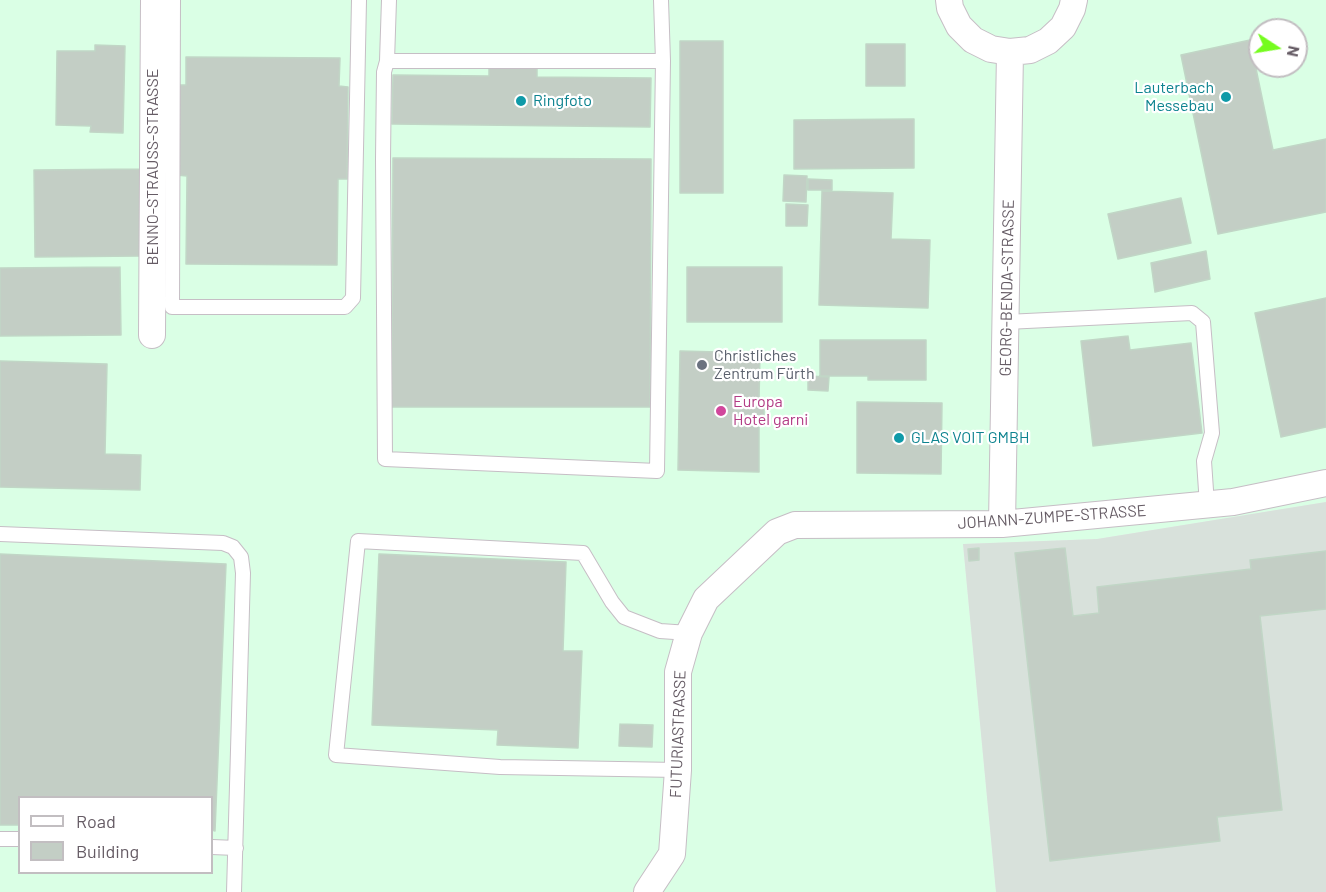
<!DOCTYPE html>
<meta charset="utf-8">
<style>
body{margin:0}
#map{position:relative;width:1326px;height:892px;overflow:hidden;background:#e4f0e8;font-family:Barlow,sans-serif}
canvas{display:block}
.legend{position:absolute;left:18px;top:796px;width:195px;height:78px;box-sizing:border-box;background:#fff;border:2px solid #c2bec1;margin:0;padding:8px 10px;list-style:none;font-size:18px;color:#665c65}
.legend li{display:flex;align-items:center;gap:12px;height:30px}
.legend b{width:30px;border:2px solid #c2bec1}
.north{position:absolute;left:1248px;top:18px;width:60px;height:60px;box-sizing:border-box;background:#fff;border:2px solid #c2bec1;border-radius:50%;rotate:102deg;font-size:16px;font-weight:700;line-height:24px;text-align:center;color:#665c65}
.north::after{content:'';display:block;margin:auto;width:21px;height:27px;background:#75fc1e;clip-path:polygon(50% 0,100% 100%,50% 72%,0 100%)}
</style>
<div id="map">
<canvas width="1326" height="892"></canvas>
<ul class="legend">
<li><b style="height:8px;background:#fff"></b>Road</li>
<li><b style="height:16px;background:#c3cec5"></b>Building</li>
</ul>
<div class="north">N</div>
</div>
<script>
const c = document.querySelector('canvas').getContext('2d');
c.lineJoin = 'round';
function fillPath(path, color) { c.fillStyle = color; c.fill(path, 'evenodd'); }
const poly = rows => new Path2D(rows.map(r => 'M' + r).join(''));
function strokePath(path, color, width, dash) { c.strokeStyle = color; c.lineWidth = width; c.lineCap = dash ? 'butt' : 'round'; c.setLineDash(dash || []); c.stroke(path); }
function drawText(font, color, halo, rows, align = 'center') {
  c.font = font + ' Barlow,sans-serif'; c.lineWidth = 4.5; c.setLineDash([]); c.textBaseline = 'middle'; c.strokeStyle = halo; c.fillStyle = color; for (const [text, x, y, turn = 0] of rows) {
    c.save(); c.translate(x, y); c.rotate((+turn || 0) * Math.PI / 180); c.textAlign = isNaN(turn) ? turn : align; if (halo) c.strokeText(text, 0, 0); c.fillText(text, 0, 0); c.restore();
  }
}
fillPath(poly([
 [0,0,1326,0,1326,502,1097,539,963,544,996,892,0,892],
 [1260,30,1296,30,1296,66,1260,66],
 [20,798,212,798,212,872,20,872]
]), '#daffe5');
fillPath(poly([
 [1326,502,1326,892,996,892,963,544,1097,539]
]), '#d8e1db');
const building = poly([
 [1250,40,1273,150,1326,139,1326,212,1218,234,1181,55,1250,40],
 [680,41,723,41,723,193,680,193,680,41],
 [866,44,905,44,905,86,866,86,866,44],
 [95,45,125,46,123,133,90,132,91,126,56,125,57,51,95,51,95,45],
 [186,57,340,58,339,86,348,87,347,179,338,179,337,265,186,264,187,176,176,175,177,85,186,85,186,57],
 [489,67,537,68,537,77,651,78,650,127,392,124,393,75,489,76,489,67],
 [914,119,914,168,794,169,794,120,914,119],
 [393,158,651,159,650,407,392,407,393,158],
 [141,169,142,256,35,257,34,170,141,169],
 [784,175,807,176,806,202,783,201,784,175],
 [808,179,832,180,832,190,808,190,808,179],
 [822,191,893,193,891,239,930,240,928,308,819,305,822,191],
 [1181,198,1191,243,1118,259,1108,214,1181,198],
 [786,204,808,205,807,226,786,226,786,204],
 [1206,251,1210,279,1155,292,1151,263,1206,251],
 [120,267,121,335,0,336,0,268,120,267],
 [687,267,782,267,782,322,687,322,687,267],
 [1326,298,1326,427,1281,437,1255,313,1326,298],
 [1128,336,1130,350,1191,343,1202,433,1093,446,1081,341,1128,336],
 [820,340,926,340,926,380,868,380,868,376,820,376,820,340],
 [680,351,760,353,759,400,764,400,764,423,759,423,759,472,678,470,680,351],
 [0,361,107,364,105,454,141,455,140,490,0,487,0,361],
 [808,376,829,377,828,391,808,390,808,376],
 [857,402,942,403,941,474,857,473,857,402],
 [979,548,979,560,969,561,968,549,979,548],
 [1065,548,1073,616,1099,613,1097,587,1251,569,1250,560,1326,551,1326,609,1260,616,1282,810,1217,817,1220,841,1050,861,1015,553,1065,548],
 [0,554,226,564,215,831,212,830,212,798,20,798,20,825,0,825,0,554],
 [379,554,566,562,563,651,582,651,578,748,497,745,498,730,372,725,379,554],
 [620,724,653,725,652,747,619,746,620,724]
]);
fillPath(building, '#c3cec5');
strokePath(building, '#c1d6c6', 1.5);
const lane = poly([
 [173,0,172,307,345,307,353,298,359,0],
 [389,0,387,61,663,61,661,0],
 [387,61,384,72,383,159,385,459,657,471,663,61],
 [1006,322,1192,313,1203,322,1212,433,1204,461,1207,505],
 [0,534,223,543,233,547,241,557,243,573,234,892],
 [678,770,500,767,336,755,358,541,583,553,612,602,624,617,660,631,689,633],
 [0,839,20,839],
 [212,847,236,848]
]);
const street = poly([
 [949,0,950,8,959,26,973,40,991,49,1010,52,1030,50,1048,41,1063,27,1072,9,1074,0],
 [152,335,154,0],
 [1002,524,1010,52],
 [647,892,672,854,678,770,678,672,689,633,706,599,777,532,795,525,1002,524,1233,502,1326,483]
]);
strokePath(lane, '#c6bec5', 16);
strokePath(street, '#c6bec5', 28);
strokePath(lane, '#fff', 14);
strokePath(street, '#fff', 26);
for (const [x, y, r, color] of [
 [1226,97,6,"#0f9aa8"],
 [521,101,6,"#0f9aa8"],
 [702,365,6,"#6b7280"],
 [721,411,6,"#d1479c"],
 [899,438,6,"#0f9aa8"]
]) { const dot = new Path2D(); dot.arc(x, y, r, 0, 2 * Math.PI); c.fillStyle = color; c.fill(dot); strokePath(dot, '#fff', 2); }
drawText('16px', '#0d838f', '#fff', [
 ["Lauterbach",1214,88,"right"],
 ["Messebau",1214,106,"right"],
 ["Ringfoto",533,101],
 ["GLAS VOIT GMBH",911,438]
], 'left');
drawText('16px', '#665c65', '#fff', [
 ["BENNO-STRAUSS-STRASSE",153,167,-90],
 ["GEORG-BENDA-STRASSE",1007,288,-89],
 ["JOHANN-ZUMPE-STRASSE",1052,517,-4],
 ["FUTURIASTRASSE",678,734,-88]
]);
drawText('16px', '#5b616d', '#fff', [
 ["Christliches",714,356],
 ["Zentrum Fürth",714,374]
], 'left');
drawText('16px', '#b23c85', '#fff', [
 ["Europa",733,402],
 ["Hotel garni",733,420]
], 'left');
</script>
